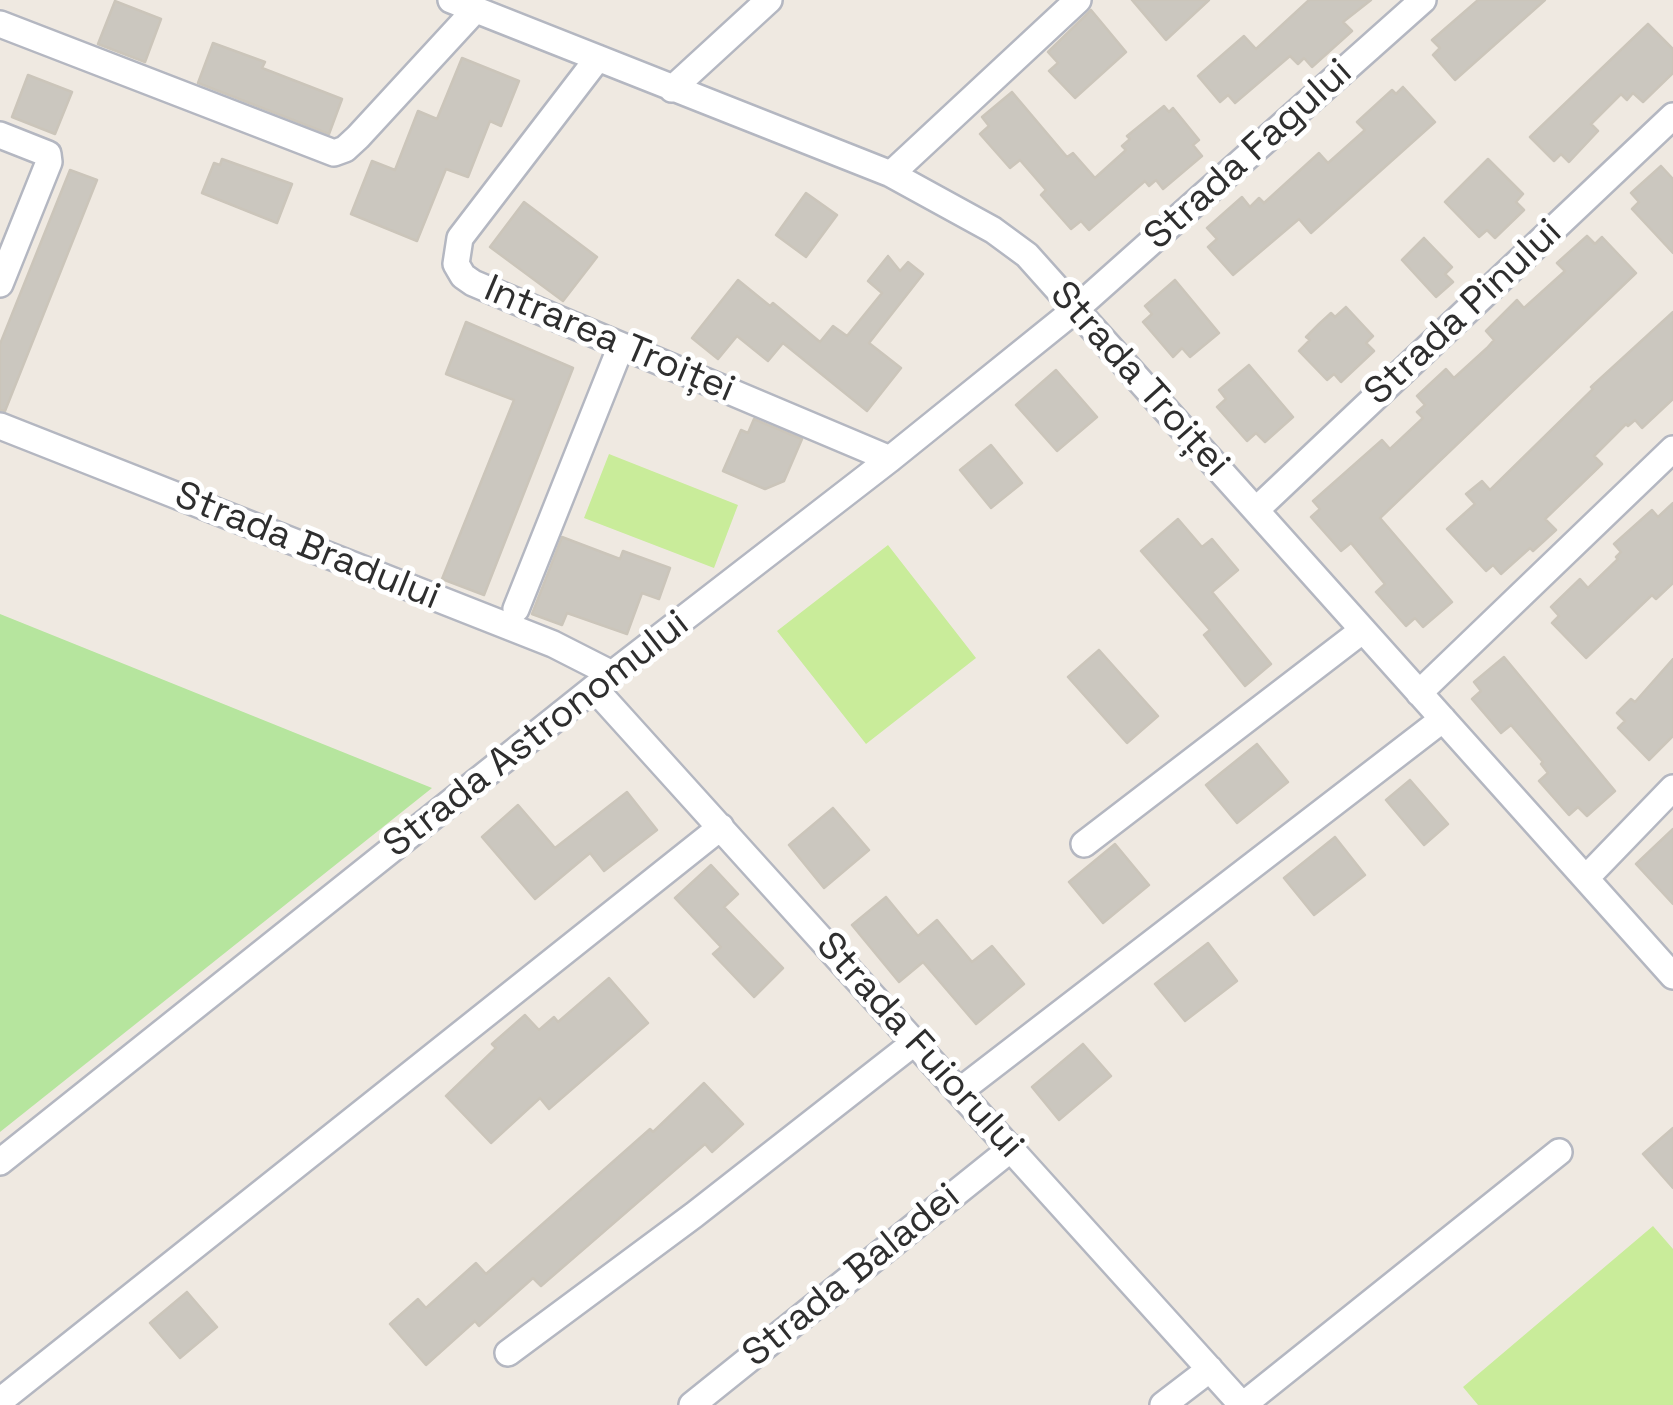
<!DOCTYPE html>
<meta charset="utf-8">
<style>
body{margin:0}
canvas{display:block;background:#efe9e1}
</style>
<canvas width="1673" height="1405"></canvas>
<script>
const c = document.querySelector('canvas').getContext('2d');
c.lineJoin = 'round';
function fillPath(path, color) { c.fillStyle = color; c.fill(path, 'evenodd'); }
const poly = rows => new Path2D(rows.map(r => 'M' + r).join(''));
function strokePath(path, color, width, dash) { c.strokeStyle = color; c.lineWidth = width; c.lineCap = dash ? 'butt' : 'round'; c.setLineDash(dash || []); c.stroke(path); }
function drawText(font, color, halo, rows, align = 'center') {
  c.font = font + ' "Space Grotesk",sans-serif'; c.lineWidth = 10; c.setLineDash([]); c.textBaseline = 'middle'; c.strokeStyle = halo; c.fillStyle = color; for (const [text, x, y, turn = 0] of rows) {
    c.save(); c.translate(x, y); c.rotate((+turn || 0) * Math.PI / 180); c.textAlign = isNaN(turn) ? turn : align; if (halo) c.strokeText(text, 0, 0); c.fillText(text, 0, 0); c.restore();
  }
}
fillPath(poly([
 [0,614,432,788,0,1132]
]), '#b6e59e');
fillPath(poly([
 [609,454,738,505,714,568,584,518],
 [888,545,976,658,866,744,777,631],
 [1653,1226,1673,1249,1673,1405,1478,1405,1463,1387]
]), '#c9ec9a');
const building = poly([
 [1132,0,1209,0,1166,40,1132,0],
 [1309,0,1371,0,1343,22,1352,31,1312,67,1304,58,1298,64,1290,56,1235,103,1228,95,1220,102,1198,76,1244,36,1256,49,1309,0],
 [1478,0,1545,0,1455,80,1433,55,1440,48,1432,40,1478,0],
 [115,1,161,19,145,62,98,44,115,1],
 [1091,10,1126,52,1075,98,1049,71,1058,63,1048,52,1091,10],
 [1648,24,1673,49,1673,73,1643,102,1633,93,1627,100,1621,94,1591,124,1598,131,1569,162,1561,154,1554,161,1530,137,1648,24],
 [213,43,265,62,262,68,342,99,329,134,198,83,213,43],
 [462,58,519,81,501,126,490,121,468,177,446,169,417,241,351,214,372,161,395,170,418,111,437,119,462,58],
 [28,75,72,92,55,134,12,117,28,75],
 [1403,87,1435,122,1311,233,1299,219,1233,275,1208,247,1217,239,1207,228,1242,197,1250,207,1259,198,1264,203,1319,153,1328,163,1365,130,1357,122,1392,90,1396,94,1403,87],
 [1012,92,1067,157,1073,153,1095,178,1126,150,1122,146,1130,139,1127,136,1164,106,1169,112,1173,108,1199,140,1193,145,1202,156,1163,189,1156,180,1149,186,1145,181,1089,230,1081,221,1071,229,1041,195,1046,190,1020,160,1010,168,980,134,989,126,982,117,1012,92],
 [222,159,292,184,277,223,202,193,214,163,220,165,222,159],
 [1488,159,1523,194,1516,202,1524,210,1495,238,1487,230,1479,237,1445,202,1488,159],
 [1661,166,1673,179,1673,253,1632,209,1639,202,1631,193,1661,166],
 [70,170,97,180,5,411,0,410,0,344,70,170],
 [806,193,837,215,806,257,776,235,806,193],
 [524,202,597,257,563,301,490,247,524,202],
 [1587,236,1595,244,1602,237,1636,273,1380,518,1452,602,1423,627,1415,618,1406,626,1376,592,1385,584,1351,543,1341,551,1311,517,1320,509,1313,501,1382,440,1390,449,1423,418,1417,412,1425,405,1417,396,1446,369,1454,378,1487,348,1494,340,1486,331,1517,300,1524,308,1565,271,1557,263,1587,236],
 [1424,238,1452,267,1445,274,1453,282,1436,297,1402,260,1424,238],
 [888,256,900,271,908,262,923,274,869,343,901,368,867,411,783,343,768,361,737,336,718,359,692,338,738,280,770,306,773,303,820,342,833,326,847,336,882,293,868,281,888,256],
 [1175,280,1219,333,1190,357,1182,348,1173,357,1143,322,1152,314,1145,306,1175,280],
 [1346,307,1373,336,1366,343,1374,351,1341,382,1334,374,1327,380,1299,351,1310,340,1306,337,1319,324,1331,313,1335,317,1346,307],
 [1673,312,1673,399,1642,428,1635,420,1628,426,1626,424,1594,456,1602,464,1545,519,1556,530,1533,551,1530,548,1501,574,1493,565,1486,571,1447,529,1475,504,1466,494,1482,481,1490,490,1593,389,1591,387,1673,312],
 [466,322,573,368,484,595,442,579,514,400,446,374,466,322],
 [1249,365,1293,417,1265,442,1256,433,1247,441,1217,407,1226,399,1219,390,1249,365],
 [1056,370,1097,417,1057,451,1016,405,1056,370],
 [754,419,802,439,784,481,765,489,723,471,741,430,748,433,754,419],
 [991,445,1022,483,991,508,960,470,991,445],
 [1673,503,1673,583,1656,599,1652,595,1586,658,1552,623,1559,616,1551,607,1580,579,1588,588,1618,559,1616,557,1621,552,1614,544,1652,510,1658,517,1673,503],
 [1178,519,1202,547,1212,539,1238,570,1212,592,1271,664,1245,686,1204,635,1210,630,1141,551,1178,519],
 [562,537,620,559,623,551,670,568,659,599,642,593,627,634,567,613,562,625,532,614,562,537],
 [1099,650,1158,716,1127,743,1068,677,1099,650],
 [1504,657,1615,791,1587,816,1578,807,1569,815,1539,781,1548,773,1541,764,1543,762,1511,725,1501,733,1472,699,1481,691,1474,682,1504,657],
 [1673,659,1673,736,1649,760,1618,728,1625,721,1617,713,1631,699,1635,702,1673,659],
 [1257,744,1288,782,1237,823,1206,785,1257,744],
 [1410,780,1448,824,1424,845,1386,800,1410,780],
 [627,792,657,830,604,871,590,853,535,899,482,837,518,805,555,848,627,792],
 [833,808,869,850,824,888,789,845,833,808],
 [1673,829,1673,904,1636,864,1673,829],
 [1335,837,1365,875,1314,915,1284,878,1335,837],
 [1115,844,1149,885,1103,923,1069,882,1115,844],
 [711,865,738,894,724,907,783,968,754,997,713,954,721,947,675,898,711,865],
 [886,897,918,936,937,920,972,962,992,946,1024,984,976,1024,923,962,899,982,852,925,886,897],
 [1208,943,1237,981,1185,1021,1155,984,1208,943],
 [609,978,648,1023,549,1109,540,1098,491,1143,446,1096,496,1048,492,1044,525,1015,539,1030,554,1017,558,1022,609,978],
 [1083,1044,1111,1076,1059,1120,1032,1087,1083,1044],
 [704,1083,743,1124,712,1152,705,1144,541,1286,533,1278,479,1326,475,1321,426,1365,390,1324,418,1299,426,1308,476,1263,486,1274,650,1129,653,1132,704,1083],
 [1673,1128,1673,1188,1643,1154,1673,1128],
 [187,1292,217,1327,180,1358,150,1323,187,1292]
]);
fillPath(building, '#cbc7bf');
strokePath(building, '#cbc5ba', 2.5);
const minor = poly([
 [451,0,891,174,993,230,1027,255,1673,976],
 [0,24,334,153,345,149,358,137,476,9],
 [598,58,460,238,456,264,463,276,473,283,890,459],
 [672,89,769,0],
 [0,135,48,154,49,162,0,284],
 [891,174,1078,0],
 [0,426,553,644,612,674],
 [1256,510,1673,116],
 [516,609,621,346],
 [594,688,1242,1405],
 [1419,693,1673,449],
 [1084,844,1363,630],
 [1586,878,1673,788],
 [961,1090,1443,719],
 [0,1162,594,688,890,459,1076,309,1423,0],
 [508,1353,694,1215,915,1042],
 [0,1401,721,827],
 [692,1405,1012,1148],
 [1163,1405,1210,1369],
 [1243,1405,1559,1152]
]);
strokePath(minor, '#b4b7c1', 30);
strokePath(minor, '#fff', 25);
drawText('38px', '#2e2e2e', '#fff', [
 ["Strada Fagului",1249,155,-42],
 ["Strada Pinului",1464,313,-43],
 ["Intrarea Troiței",609,340,23],
 ["Strada Troiței",1139,380,48],
 ["Strada Bradului",307,547,22],
 ["Strada Astronomului",537,735,-38],
 ["Strada Fuiorului",919,1046,48],
 ["Strada Baladei",852,1276,-39]
]);
</script>
